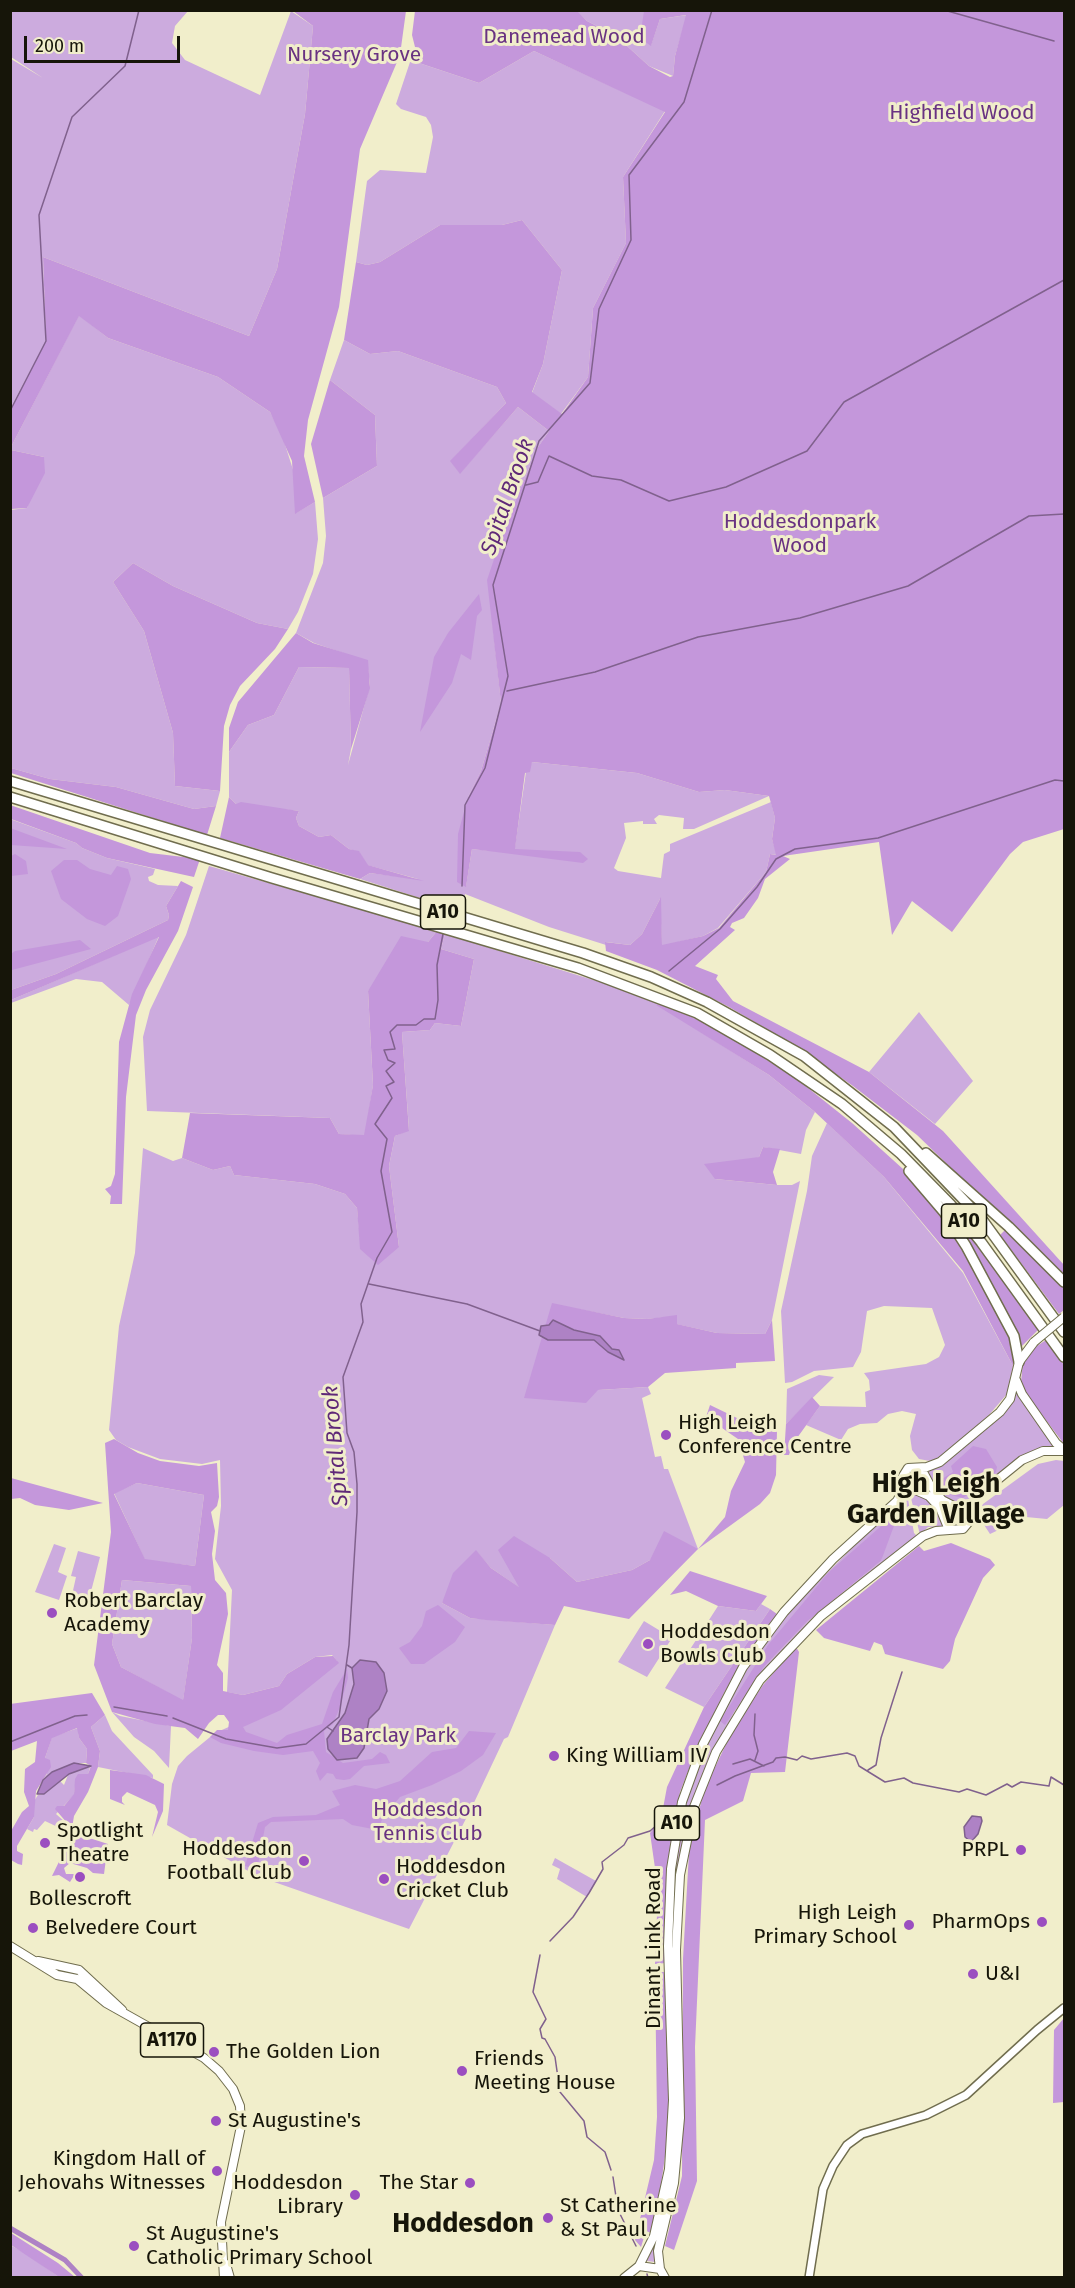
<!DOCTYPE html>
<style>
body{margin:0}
#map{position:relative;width:1075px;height:2288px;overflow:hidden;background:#f1eecb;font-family:"Fira Sans",sans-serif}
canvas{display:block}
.frame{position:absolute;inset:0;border:12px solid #161509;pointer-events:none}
.scale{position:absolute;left:24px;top:36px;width:156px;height:27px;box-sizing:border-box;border:3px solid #161509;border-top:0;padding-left:8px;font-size:18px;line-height:21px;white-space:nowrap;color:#161509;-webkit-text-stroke:4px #f1eecb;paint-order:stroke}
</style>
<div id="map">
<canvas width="1075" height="2288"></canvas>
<div class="frame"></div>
<div class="scale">200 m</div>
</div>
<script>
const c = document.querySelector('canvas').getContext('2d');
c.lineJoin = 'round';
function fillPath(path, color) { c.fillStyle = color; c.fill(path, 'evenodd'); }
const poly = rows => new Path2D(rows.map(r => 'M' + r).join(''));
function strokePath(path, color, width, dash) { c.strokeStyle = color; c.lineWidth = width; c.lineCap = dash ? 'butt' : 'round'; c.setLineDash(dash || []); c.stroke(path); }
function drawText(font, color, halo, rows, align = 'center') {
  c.font = font + ' "Fira Sans",sans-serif'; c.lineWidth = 6; c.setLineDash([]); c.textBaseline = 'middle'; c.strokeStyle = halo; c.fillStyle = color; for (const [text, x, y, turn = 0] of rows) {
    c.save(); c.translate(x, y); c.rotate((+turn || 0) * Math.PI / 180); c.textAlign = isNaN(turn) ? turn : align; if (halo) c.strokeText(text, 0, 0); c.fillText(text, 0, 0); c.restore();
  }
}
fillPath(poly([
 [10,11,188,11,175,26,172,43,185,60,260,95,291,11,313,26,305,114,277,269,249,336,43,257,46,341,11,407,11,59,43,78,11,57],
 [576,11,644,11,651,45,660,19,687,15,675,56,673,76,649,66,616,36,587,21],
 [534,51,665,111,623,177,626,243,593,308,588,377,561,414,532,393,543,364,562,270,522,220,502,225,440,225,380,262,367,265,356,262,367,181,380,170,426,173,433,137,431,125,426,117,401,109,396,104,410,62,419,63,479,83],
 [79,315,108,338,218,377,270,412,282,435,295,476,296,513,315,502,318,539,313,574,298,612,288,629,257,623,173,586,133,563,113,582,144,631,173,733,175,786,220,791,216,806,194,809,116,787,50,779,11,768,10,510,27,508,44,457,11,450,11,447],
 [344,340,370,354,398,351,497,387,506,403,451,461,460,473,518,407,549,431,538,447,507,521,488,580,501,703,481,771,468,797,466,886,472,849,514,853,526,772,532,762,637,773,699,792,725,790,769,796,694,829,683,829,684,818,659,815,654,819,657,824,643,824,643,821,624,823,626,838,614,868,618,871,661,878,664,854,670,851,670,844,771,802,775,818,772,839,777,855,770,854,766,872,718,928,703,936,662,946,660,899,642,934,630,945,606,942,606,945,549,927,465,894,461,911,360,879,370,873,418,879,367,865,359,852,349,849,331,835,319,837,299,826,296,818,299,811,236,804,229,797,229,752,248,725,274,715,299,667,349,668,351,749,348,765,370,685,367,661,314,643,296,633,323,563,326,536,323,498,377,466,375,415,330,380],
 [10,819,76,843,82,848,107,858,155,869,153,875,148,877,149,881,158,885,178,886,166,906,169,915,168,920,56,974,11,990],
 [209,866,437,931,428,942,368,991,373,1085,365,1136,339,1134,330,1118,147,1111,143,1037,150,1010,186,935],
 [445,934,645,996,665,1004,658,1005,769,1075,815,1112,806,1130,801,1154,763,1147,759,1157,715,1179,777,1185,792,1185,800,1181,772,1320,765,1334,717,1333,676,1324,677,1316,647,1319,624,1318,552,1304,598,1390,648,1387,651,1394,642,1398,655,1457,661,1456,664,1469,668,1469,698,1549,650,1560,632,1570,577,1582,550,1558,520,1588,491,1568,476,1551,442,1603,470,1618,555,1625,508,1737,504,1739,471,1809,409,1929,257,1876,167,1825,172,1784,178,1766,187,1756,215,1733,274,1707,337,1661,332,1655,315,1657,287,1674,279,1686,243,1695,227,1692,232,1590,215,1559,221,1506,220,1460,202,1464,160,1459,128,1447,116,1440,109,1430,119,1326,135,1253,143,1148,173,1161,182,1158,213,1170,230,1166,234,1175,315,1184,345,1194,357,1208,361,1249,399,1247,389,1166,395,1136,409,1130,402,1032,430,1030,435,1023,461,1026,474,959,441,949],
 [159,936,129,1005,102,982,76,979,11,1003,11,1000],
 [919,1012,973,1081,935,1124,869,1072],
 [827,1123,884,1177,963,1273,1013,1366,1007,1394,982,1423,942,1457,930,1461,919,1459,912,1450,910,1436,916,1414,902,1411,888,1414,877,1423,860,1424,848,1429,841,1440,806,1425,820,1406,866,1407,865,1392,870,1390,869,1380,864,1373,926,1364,939,1357,945,1345,932,1308,884,1306,867,1311,861,1352,853,1367,814,1371,792,1382,785,1383,781,1311,807,1191,812,1156],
 [819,1375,834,1377,786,1424,787,1389],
 [1016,1391,1056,1447,1033,1451,1020,1457,984,1486,977,1488,966,1506,947,1500,932,1481,928,1470,944,1464,1000,1416],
 [1056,1460,1064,1461,1064,1505,1047,1519,1026,1517,990,1534,977,1514,983,1504,1038,1464],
 [137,1483,204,1495,195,1566,145,1560,114,1493],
 [906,1491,925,1496,936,1507,943,1526,928,1527,920,1535,911,1498],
 [904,1496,908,1499,914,1533,917,1536,849,1589,778,1655,735,1711,708,1762,694,1798,682,1847,674,1904,678,2108,674,2162,655,2262,647,2261,656,2239,668,2189,671,1904,676,1846,687,1796,699,1759,743,1673,785,1615],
 [887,1520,881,1561,808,1621,763,1668],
 [54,1544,66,1548,58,1572,67,1576,59,1600,35,1592],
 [78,1551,100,1557,88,1603,70,1604,76,1577,71,1576],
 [122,1580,191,1586,192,1638,183,1701,121,1667,112,1644],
 [761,1604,770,1609,704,1707,665,1688,718,1606,756,1611],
 [644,1621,672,1638,647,1677,618,1662],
 [112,1712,120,1716,171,1726,169,1768,154,1751,134,1737],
 [105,1715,112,1731,153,1775,153,1778,98,1767,100,1751,91,1727],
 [78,1728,79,1738,87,1749,86,1763,74,1763,52,1772,43,1780,47,1774,45,1758,52,1737],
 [90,1767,88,1775,75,1786,74,1795,56,1814,75,1831,66,1836,61,1833,62,1829,45,1821,37,1830,34,1829,33,1832,27,1829,34,1817,34,1801,38,1795,44,1794,60,1781,64,1785,68,1775,78,1770],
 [555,1858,596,1881,587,1897,557,1879,560,1869,552,1865],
 [10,2245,25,2253,59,2277,11,2277]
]), '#ccabde');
fillPath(poly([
 [293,11,406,11,400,55,360,149,339,307,308,420,304,456,315,502,295,514,292,461,270,412,218,377,108,338,79,316,11,447,11,407,46,341,43,257,249,336,277,269,305,114,313,26],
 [415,11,577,11,587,21,616,36,649,66,670,77,673,76,675,56,686,15,660,19,651,46,640,38,644,11,1064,11,1064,829,1023,842,1010,854,952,932,912,901,892,935,879,842,783,856,790,859,765,879,758,898,744,918,732,923,730,927,735,930,695,966,718,975,716,979,733,1001,869,1072,943,1131,1064,1265,1064,1277,917,1135,853,1086,796,1046,729,1007,657,970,606,951,605,942,630,945,642,934,661,897,662,945,703,936,719,928,766,872,770,854,776,855,772,839,775,818,769,796,725,790,699,792,637,773,532,762,530,772,525,773,515,849,580,852,588,859,583,863,472,849,466,887,457,882,458,834,468,797,481,771,501,703,487,580,507,521,538,447,549,431,518,407,460,474,450,461,506,403,497,387,398,351,370,354,344,340,356,262,367,265,380,262,440,225,502,225,522,220,562,270,543,364,532,392,562,414,588,377,593,308,626,243,623,177,665,112,534,51,479,83,419,63,412,35],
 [330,380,375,415,377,466,323,498,311,444],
 [11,450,44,457,45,473,27,508,11,509],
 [133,563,173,586,257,623,288,629,275,649,240,686,230,705,224,726,220,791,175,786,173,733,144,631,113,582],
 [479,594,482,610,477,616,471,660,461,654,452,683,420,732,434,657,448,633],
 [296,633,313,643,368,660,370,688,351,749,349,668,299,667,274,715,248,725,229,752,229,728,238,702],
 [11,768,50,779,116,787,194,809,216,806,207,835,11,773],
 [229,797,236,804,241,802,299,811,296,818,299,826,319,837,331,835,349,849,359,851,368,865,424,881,370,873,360,879,220,838],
 [10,805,150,853,200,859,194,877,107,858,82,848,76,843,11,819],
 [11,828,13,829,67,849,11,845],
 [15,854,26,861,28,874,11,876,11,856],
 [64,860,77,860,90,869,111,875,117,866,128,869,131,879,118,916,105,926,87,919,61,899,51,871],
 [181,881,193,887,178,931,146,990,136,1015,126,1097,122,1204,110,1204,111,1196,105,1189,111,1186,115,1174,119,1042,132,994,159,937,11,1000,11,990,56,974,168,920,169,915,166,906],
 [437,931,445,934,441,949,474,959,461,1026,435,1023,430,1030,402,1032,409,1131,395,1136,389,1166,399,1247,378,1265,360,1249,357,1208,345,1194,315,1184,234,1175,230,1166,213,1170,182,1158,190,1113,330,1118,339,1134,364,1135,373,1085,368,991,401,936,428,942],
 [80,940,91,949,12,970,11,968,11,954,15,951],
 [665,1004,727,1034,798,1080,852,1123,913,1178,955,1231,1013,1341,1013,1366,963,1271,884,1177,815,1112,769,1075,656,1005],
 [763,1147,780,1149,773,1172,777,1185,715,1179,704,1164,759,1157],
 [1006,1229,1064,1286,1064,1310,1059,1314,1000,1235],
 [969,1235,1039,1329,1021,1347,1009,1317,966,1238],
 [552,1303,624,1318,647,1319,677,1315,677,1324,717,1333,765,1334,772,1320,775,1361,736,1363,736,1368,665,1373,648,1387,598,1390,586,1403,524,1398],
 [1046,1340,1064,1365,1064,1444,1026,1394,1021,1382,1023,1362,1031,1350],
 [812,1397,820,1406,792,1445,789,1455,784,1455,786,1424],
 [710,1405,739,1419,765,1424,777,1430,776,1475,770,1493,760,1504,698,1549,629,1619,564,1606,555,1625,486,1620,470,1618,442,1603,453,1573,476,1550,491,1568,519,1587,498,1550,514,1536,550,1558,577,1582,632,1570,650,1560,664,1531,698,1549,725,1517,731,1491,745,1462,738,1439,706,1417],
 [114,1439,138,1453,160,1461,199,1466,217,1463,219,1497,217,1506,211,1512,215,1531,212,1554,215,1580,226,1593,228,1614,217,1665,223,1673,223,1691,243,1695,279,1686,287,1674,315,1657,333,1656,339,1663,281,1710,243,1727,246,1732,277,1743,287,1735,322,1724,333,1692,347,1669,348,1678,340,1707,333,1724,324,1731,326,1752,343,1763,372,1759,380,1752,386,1755,390,1763,364,1766,350,1779,344,1780,336,1779,333,1774,327,1773,320,1781,316,1771,320,1763,313,1751,283,1755,254,1751,221,1743,210,1737,217,1730,228,1730,229,1722,224,1715,218,1715,209,1723,198,1739,185,1728,155,1724,112,1712,94,1665,111,1532,105,1443],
 [137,1483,204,1495,195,1566,145,1559,114,1494],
 [122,1580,191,1586,192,1638,183,1700,121,1667,112,1644],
 [973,1446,986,1449,997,1467,996,1472,963,1498,951,1495,939,1481,953,1472,951,1466],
 [10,1478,11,1478,103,1503,69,1510,35,1505,20,1498,11,1499],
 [888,1520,895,1523,881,1561,808,1621,763,1668,725,1725,720,1721,768,1645,829,1572],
 [951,1543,990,1559,995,1565,983,1578,955,1639,950,1661,943,1669,885,1654,882,1645,874,1642,870,1651,824,1638,816,1630,919,1546,924,1551],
 [690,1571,767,1596,756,1611,718,1606,686,1591,670,1595],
 [438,1605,465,1627,455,1642,424,1664,411,1664,399,1648,410,1642,422,1626,426,1611],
 [770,1609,777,1614,725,1691,698,1746,680,1792,666,1877,666,1963,655,1964,658,1889,650,1833,661,1819,667,1787,704,1707],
 [796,1647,799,1652,785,1772,751,1773,743,1801,705,1820,695,2047,697,2181,674,2250,665,2246,682,2176,683,1959,689,1852,704,1790,731,1734,763,1685],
 [92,1693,105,1715,91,1727,100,1751,98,1767,88,1792,74,1816,72,1828,80,1835,108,1844,104,1874,93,1873,87,1868,70,1863,64,1868,66,1874,75,1874,70,1882,59,1875,52,1876,74,1831,55,1809,57,1806,64,1806,74,1794,75,1779,78,1774,88,1774,91,1766,86,1763,87,1749,79,1738,77,1728,52,1738,45,1758,50,1760,51,1767,36,1791,34,1817,17,1846,17,1851,23,1854,22,1865,18,1864,11,1860,11,1831,22,1812,29,1806,24,1792,25,1769,35,1762,37,1741,11,1751,10,1704],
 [469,1731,496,1733,483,1755,461,1771,432,1785,400,1797,383,1817,378,1830,352,1825,343,1819,271,1822,265,1827,257,1870,245,1866,258,1823,273,1817,316,1815,340,1805,332,1791,355,1785,376,1789,400,1781,432,1752,456,1748],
 [110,1770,146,1775,164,1784,163,1811,152,1837,158,1812,155,1805,127,1792,122,1797,122,1802,125,1805,110,1799],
 [655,1972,666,1972,669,2128,659,2199,651,2233,646,2231,641,2247,635,2240,654,2160,657,2117],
 [1064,2018,1064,2102,1053,2103,1054,2030],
 [11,2233,58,2263,75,2277,59,2277,11,2245]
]), '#c497db');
const water = poly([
 [553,1320,574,1330,600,1336,612,1349,619,1350,624,1360,608,1352,594,1340,548,1340,539,1335,541,1326,549,1325,553,1320],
 [360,1660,376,1662,384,1673,387,1691,379,1709,369,1719,364,1748,357,1758,337,1760,328,1749,327,1739,345,1713,354,1684,352,1668,360,1660],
 [74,1763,91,1766,69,1774,44,1794,37,1794,43,1780,52,1772,74,1763],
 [972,1816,981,1817,982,1821,978,1834,971,1842,965,1837,964,1827,972,1816]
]);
fillPath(water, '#ae82c5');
strokePath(water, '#80618d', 1.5);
strokePath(poly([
 [944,10,1054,41],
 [10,411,46,341,39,215,72,117,125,66,139,10],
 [526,485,538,482,549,456,592,476,621,480,669,501,726,487,807,451,844,402,1064,280],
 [507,691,595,672,698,637,800,618,908,586,1029,516,1064,514],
 [462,886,465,805,485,768,508,676,493,585,539,441,590,383,599,309,631,240,629,175,684,102,712,10],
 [456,910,461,897],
 [669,971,720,929,757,887,776,859,795,849,878,838,1055,780,1064,781],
 [369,1284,467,1304,540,1331],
 [347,1665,352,1668],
 [114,1707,167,1716],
 [173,1718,226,1739,277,1748,306,1744,339,1717,349,1645,357,1512,357,1484,354,1452,347,1433,343,1377,363,1322,361,1304,377,1258,392,1232,381,1171,387,1139,375,1124,392,1098,386,1086,394,1082,386,1071,395,1063,388,1060,384,1050,395,1049,390,1032,397,1025,416,1025,424,1019,435,1019,438,1000,437,965,443,934],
 [327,1727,333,1731],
 [10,1742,75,1716,87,1715],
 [755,1760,758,1751,754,1735,755,1714],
 [733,1764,750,1759,764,1766],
 [868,1770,876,1765,881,1738,902,1672],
 [717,1785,735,1776,773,1762,776,1758,785,1757,797,1760,802,1756,811,1759,847,1753,855,1756,859,1766,885,1782,904,1778,913,1783,959,1792,967,1789,986,1795,1007,1784,1012,1787,1021,1782,1049,1786,1051,1777,1064,1785],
 [550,1941,573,1917,589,1893,603,1869,602,1862,624,1845,628,1838,650,1831,665,1818],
 [540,1955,533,1992,546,2019,540,2029,542,2038,545,2039,555,2057,560,2092,584,2121,587,2137,605,2152,611,2170],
 [613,2177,618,2210,636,2246],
 [647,2274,648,2278]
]), '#80618d', 1.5);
strokePath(poly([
 [10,2228,65,2260,82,2278]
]), '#ae82c5', 5);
const secondary = poly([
 [809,2278,823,2189,833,2166,847,2145,862,2134,926,2115,966,2095,1037,2030,1064,2008]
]);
const primary = poly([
 [1016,1380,1022,1394,1056,1443,1064,1450],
 [921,1468,930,1485,942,1500,967,1513],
 [904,1485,929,1496,940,1508,949,1530],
 [10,1946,57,1975,77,1979,106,2003,204,2058,219,2071,233,2089,240,2106,241,2126,221,2222,224,2278],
 [38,1961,79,1970,122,2010],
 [226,2264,230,2278],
 [639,2266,654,2236,669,2169,673,2100,668,1946,671,1869,682,1802,703,1744,743,1667,784,1612,833,1559,897,1501,903,1490,903,1476,908,1468,927,1467,940,1462,1000,1412,1010,1399,1019,1362,1034,1342],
 [624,2278,639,2266,660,2269],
 [665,2278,660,2269,658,2251,674,2183,680,2118,676,1950,680,1875,694,1807,716,1752,760,1680,821,1616,923,1536,936,1531,963,1529,968,1523,967,1513,975,1498,1022,1460,1043,1451,1064,1451]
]);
const highway = poly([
 [10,781,583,953,651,977,707,1002,804,1056,894,1127,981,1218,1064,1332],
 [10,797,272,878,578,968,697,1013,770,1055,842,1104,901,1154,951,1205,981,1242,1064,1357],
 [926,1153,1009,1227,1064,1282],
 [909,1171,944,1212,966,1246,1014,1336,1019,1362]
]);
strokePath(secondary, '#706d4e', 10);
strokePath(primary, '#706d4e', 10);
strokePath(highway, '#706d4e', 12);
strokePath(secondary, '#fff', 7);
strokePath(primary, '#fff', 8);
strokePath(highway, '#fff', 9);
const primaryBridge = poly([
 [1034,1342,1064,1317]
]);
strokePath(primaryBridge, '#706d4e', 10, []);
strokePath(primaryBridge, '#fff', 8);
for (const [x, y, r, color] of [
 [666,1435,6,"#9b4ec0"],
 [52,1613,6,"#9b4ec0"],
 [648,1644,6,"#9b4ec0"],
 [554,1756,6,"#9b4ec0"],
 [45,1843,6,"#9b4ec0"],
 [1021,1850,6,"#9b4ec0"],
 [304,1861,6,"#9b4ec0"],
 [80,1877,6,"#9b4ec0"],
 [384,1879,6,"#9b4ec0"],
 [1042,1922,6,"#9b4ec0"],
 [909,1925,6,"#9b4ec0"],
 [33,1928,6,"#9b4ec0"],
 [973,1974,6,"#9b4ec0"],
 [214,2052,6,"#9b4ec0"],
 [462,2071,6,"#9b4ec0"],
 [216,2121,6,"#9b4ec0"],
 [217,2171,6,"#9b4ec0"],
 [470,2183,6,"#9b4ec0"],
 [355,2195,6,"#9b4ec0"],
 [548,2218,6,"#9b4ec0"],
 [134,2246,6,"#9b4ec0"]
]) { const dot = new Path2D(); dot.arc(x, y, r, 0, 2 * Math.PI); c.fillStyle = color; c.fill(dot); strokePath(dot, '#f1eecb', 2); }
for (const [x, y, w] of [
 [443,912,45],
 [964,1221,45],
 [677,1823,45],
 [172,2040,63]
]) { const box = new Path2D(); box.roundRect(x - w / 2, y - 17, w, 34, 4.5); c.fillStyle = '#f1eecb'; c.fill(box); strokePath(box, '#161509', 1.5); }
drawText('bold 20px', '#161509', null, [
 ["A10",443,912],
 ["A10",964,1221],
 ["A10",677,1823],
 ["A1170",172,2040]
]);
drawText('21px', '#693282', '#f1eecb', [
 ["Danemead Wood",564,37],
 ["Nursery Grove",354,55],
 ["Highfield Wood",962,113],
 ["Hoddesdonpark",800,522],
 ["Wood",800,546],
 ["Barclay Park",398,1736],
 ["Hoddesdon",428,1810],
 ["Tennis Club",428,1834]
]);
drawText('21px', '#161509', '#f1eecb', [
 ["High Leigh",678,1423],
 ["Conference Centre",678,1447],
 ["Robert Barclay",64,1601],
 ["Academy",64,1625],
 ["Hoddesdon",660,1632],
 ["Bowls Club",660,1656],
 ["King William IV",566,1756],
 ["Spotlight",57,1831],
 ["Theatre",57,1855],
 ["Hoddesdon",292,1849,"right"],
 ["Football Club",292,1873,"right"],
 ["PRPL",1009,1850,"right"],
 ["Hoddesdon",396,1867],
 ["Cricket Club",396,1891],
 ["Bollescroft",80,1899,"center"],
 ["High Leigh",897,1913,"right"],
 ["Primary School",897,1937,"right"],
 ["PharmOps",1030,1922,"right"],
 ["Belvedere Court",45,1928],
 ["U&I",985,1974],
 ["The Golden Lion",226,2052],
 ["Friends",474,2059],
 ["Meeting House",474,2083],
 ["St Augustine's",228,2121],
 ["Kingdom Hall of",205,2159,"right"],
 ["Jehovahs Witnesses",205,2183,"right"],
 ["Hoddesdon",343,2183,"right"],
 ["Library",343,2207,"right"],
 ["The Star",458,2183,"right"],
 ["St Catherine",560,2206],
 ["& St Paul",560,2230],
 ["St Augustine's",146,2234],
 ["Catholic Primary School",146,2258]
], 'left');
drawText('21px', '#161509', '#f1eecb', [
 ["Dinant Link Road",654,1948,-90]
]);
drawText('italic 22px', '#5f2878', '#f1eecb', [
 ["Spital Brook",508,497,-71],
 ["Spital Brook",336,1446,-95]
]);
drawText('bold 27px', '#161509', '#f1eecb', [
 ["High Leigh",936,1484],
 ["Garden Village",936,1515],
 ["Hoddesdon",463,2224]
]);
</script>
